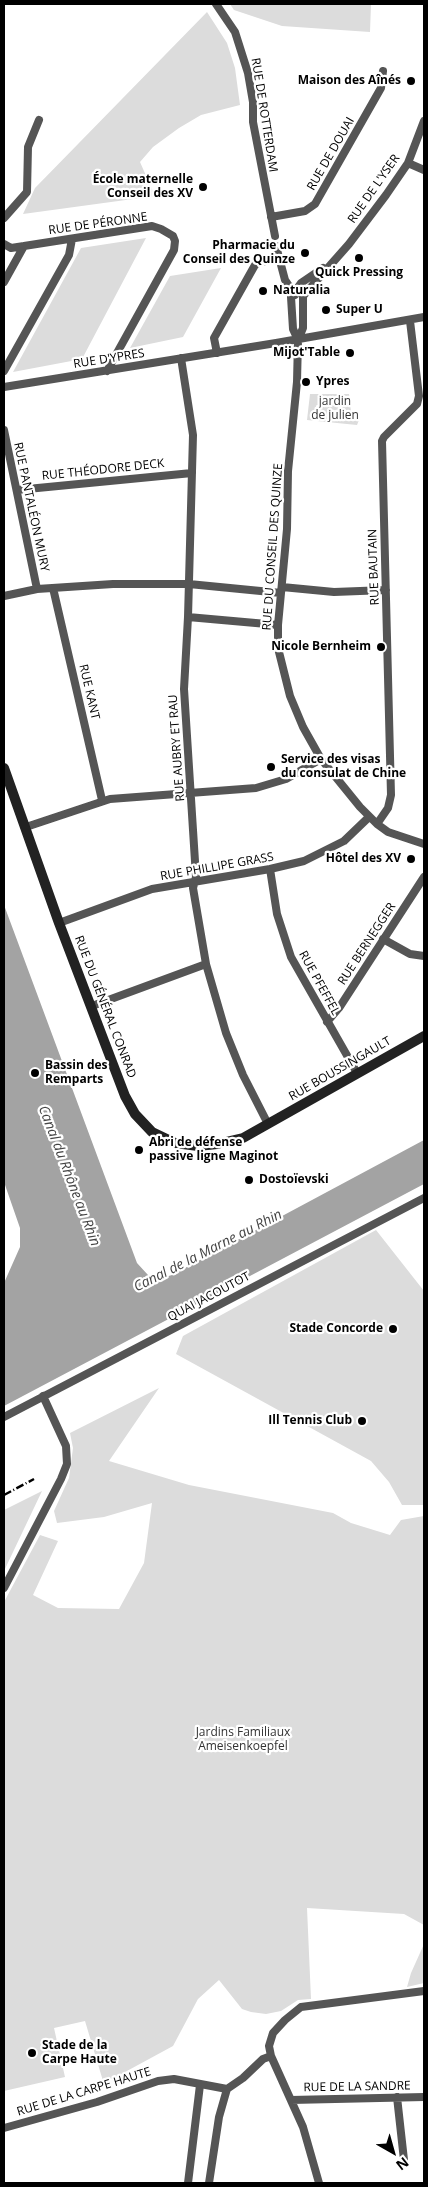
<!DOCTYPE html>
<meta charset="utf-8">
<style>
body{margin:0}
#map{position:relative;width:428px;height:2187px;overflow:hidden;background:#fff;font-family:"Open Sans",sans-serif}
canvas{display:block}
.frame{position:absolute;inset:0;border:5px solid #000;pointer-events:none}
.north{position:absolute;left:368px;top:2127px;width:50px;height:50px;-webkit-text-stroke:4px #fff;paint-order:stroke;rotate:142deg;font-size:14px;font-weight:700;line-height:20px;text-align:center;color:#000}
.north::after{content:'';display:block;margin:auto;width:18px;height:22px;background:#000;clip-path:polygon(50% 0,100% 100%,50% 72%,0 100%)}
</style>
<div id="map">
<canvas width="428" height="2187"></canvas>
<div class="frame"></div>
<div class="north">N</div>
</div>
<script>
const c = document.querySelector('canvas').getContext('2d');
c.lineJoin = 'round';
function fillPath(path, color) { c.fillStyle = color; c.fill(path, 'evenodd'); }
const poly = rows => new Path2D(rows.map(r => 'M' + r).join(''));
function strokePath(path, color, width, dash) { c.strokeStyle = color; c.lineWidth = width; c.lineCap = dash ? 'butt' : 'round'; c.setLineDash(dash || []); c.stroke(path); }
function drawText(font, color, halo, rows, align = 'center') {
  c.font = font + ' "Open Sans",sans-serif'; c.lineWidth = 4.5; c.setLineDash([]); c.textBaseline = 'middle'; c.strokeStyle = halo; c.fillStyle = color; for (const [text, x, y, turn = 0] of rows) {
    c.save(); c.translate(x, y); c.rotate((+turn || 0) * Math.PI / 180); c.textAlign = isNaN(turn) ? turn : align; if (halo) c.strokeText(text, 0, 0); c.fillText(text, 0, 0); c.restore();
  }
}
fillPath(poly([
 [230,4,371,4,370,32,282,26,234,10],
 [207,12,227,43,235,68,240,105,201,115,179,128,153,147,140,162,155,196,23,214,35,188],
 [146,238,82,359,13,372,81,248],
 [221,268,183,337,130,348,170,276],
 [310,394,349,394,351,412,359,420,357,425,307,420],
 [376,1230,424,1291,424,1505,402,1505,389,1482,371,1461,176,1354,183,1336],
 [159,1388,109,1461,189,1485,333,1513,351,1523,390,1535,401,1520,424,1516,424,1925,404,1914,307,1908,311,1999,298,2000,281,2011,266,2014,251,2012,242,2009,219,1980,198,1999,173,2046,114,2078,103,2081,85,2021,54,2028,65,2077,4,2091,4,1602,40,1535,58,1541,33,1595,58,1608,119,1609,144,1563,152,1503,104,1517,57,1523,54,1511,69,1478,73,1448,70,1433],
 [42,1491,4,1571,4,1572,4,1510],
 [424,1944,424,1983,407,1987,411,1973]
]), '#dcdcdc');
fillPath(poly([
 [4,905,137,1263,148,1275,162,1278,172,1275,424,1140,424,1184,4,1406,4,1283,20,1247,20,1228,4,1182]
]), '#a3a3a3');
strokePath(poly([
 [216,4,235,32,248,73,253,102,253,122,275,236],
 [424,121,408,163,386,195,349,244,303,296,303,328,298,340,297,382,288,471,287,529,278,625,278,648,290,696,303,727,321,759,360,807,377,824,388,832,424,844],
 [408,163,424,170],
 [271,217,305,211,315,204,381,88,383,71],
 [4,218,27,192,28,147,39,120],
 [4,244,11,248,24,246],
 [276,246,285,280,295,295],
 [4,282,24,246,152,226,161,229,173,236,175,241,174,250,107,371],
 [298,340,293,329,291,297,301,283,323,268],
 [217,353,214,338,255,265,259,262,280,259],
 [181,358,193,435,188,617,184,689,196,877,193,888,206,964,226,1033,243,1075,268,1124],
 [4,371,69,255,72,239],
 [4,387,276,343,424,317],
 [4,430,37,589],
 [17,490,192,473],
 [282,587,334,592,386,590],
 [53,588,102,800],
 [4,596,37,589,113,584,189,584,281,593],
 [188,617,278,625],
 [377,824,388,808,391,795,382,441,384,437,417,404,419,396,410,321],
 [26,827,110,799,256,788,286,779,321,759],
 [270,869,277,914,291,957,357,1073],
 [59,923,152,889,270,869,304,861,344,841,369,817],
 [383,939,410,954,424,956],
 [92,1006,206,964],
 [327,1022,339,1008,424,877],
 [4,1417,424,1198],
 [4,1588,61,1479,67,1464,66,1446,43,1396],
 [397,2097,404,2160],
 [291,2100,424,2097],
 [4,2128,97,2102,158,2081,174,2079,227,2089,243,2078,263,2059,271,2056],
 [188,2183,200,2085],
 [209,2183,219,2117,227,2089],
 [319,2183,303,2127,271,2056,269,2046,273,2033,285,2020,301,2007,424,1991]
]), '#555', 8);
strokePath(poly([
 [4,768,59,923,125,1096,135,1114,152,1132,175,1143,198,1146,217,1144,243,1138,424,1036]
]), '#222', 10);
strokePath(poly([
 [4,1495,34,1479]
]), '#000', 2.5, [8, 2.5, 1, 2.5]);
for (const [x, y, r, color] of [
 [411,81,5,"#000"],
 [203,187,5,"#000"],
 [305,253,5,"#000"],
 [359,258,5,"#000"],
 [263,291,5,"#000"],
 [326,310,5,"#000"],
 [350,353,5,"#000"],
 [306,382,5,"#000"],
 [381,647,5,"#000"],
 [271,767,5,"#000"],
 [411,859,5,"#000"],
 [35,1073,5,"#000"],
 [139,1150,5,"#000"],
 [249,1180,5,"#000"],
 [393,1329,5,"#000"],
 [362,1421,5,"#000"],
 [32,2053,5,"#000"]
]) { const dot = new Path2D(); dot.arc(x, y, r, 0, 2 * Math.PI); c.fillStyle = color; c.fill(dot); strokePath(dot, '#fff', 2); }
drawText('bold 12px', '#000', '#fff', [
 ["Maison des Aînés",401,81],
 ["École maternelle",193,180],
 ["Conseil des XV",193,194],
 ["Pharmacie du",295,246],
 ["Conseil des Quinze",295,260],
 ["Quick Pressing",359,273,"center"],
 ["Naturalia",273,291,"left"],
 ["Super U",336,310,"left"],
 ["Mijot'Table",340,353],
 ["Ypres",316,382,"left"],
 ["Nicole Bernheim",371,647],
 ["Service des visas",281,760,"left"],
 ["du consulat de Chine",281,774,"left"],
 ["Hôtel des XV",401,859],
 ["Bassin des",45,1066,"left"],
 ["Remparts",45,1080,"left"],
 ["Abri de défense",149,1143,"left"],
 ["passive ligne Maginot",149,1157,"left"],
 ["Dostoïevski",259,1180,"left"],
 ["Stade Concorde",383,1329],
 ["Ill Tennis Club",352,1421],
 ["Stade de la",42,2046,"left"],
 ["Carpe Haute",42,2060,"left"]
], 'right');
drawText('12px', '#000', '#fff', [
 ["RUE DE ROTTERDAM",264,115,81],
 ["RUE DE DOUAI",331,154,-60],
 ["RUE DE L'YSER",374,189,-55],
 ["RUE DE PÉRONNE",98,224,-8],
 ["RUE D'YPRES",109,359,-9],
 ["RUE THÉODORE DECK",103,470,-6],
 ["RUE PANTALÉON MURY",31,507,78],
 ["RUE DU CONSEIL DES QUINZE",273,547,-86],
 ["RUE BAUTAIN",374,567,-92],
 ["RUE KANT",89,692,77],
 ["RUE AUBRY ET RAU",177,748,-94],
 ["RUE PHILLIPE GRASS",217,867,-10],
 ["RUE BERNEGGER",367,944,-57],
 ["RUE PFEFFEL",319,983,61],
 ["RUE DU GÉNÉRAL CONRAD",105,1007,69],
 ["RUE BOUSSINGAULT",340,1069,-30],
 ["QUAI JACOUTOT",209,1297,-28],
 ["RUE DE LA SANDRE",357,2087,-1],
 ["RUE DE LA CARPE HAUTE",84,2092,-17]
]);
drawText('12px', '#333', '#fff', [
 ["jardin",335,402],
 ["de julien",335,416],
 ["Jardins Familiaux",243,1733],
 ["Ameisenkoepfel",243,1747]
]);
drawText('italic 14px', '#444', '#fff', [
 ["Canal du Rhône au Rhin",69,1176,69],
 ["Canal de la Marne au Rhin",208,1251,-27]
]);
</script>
